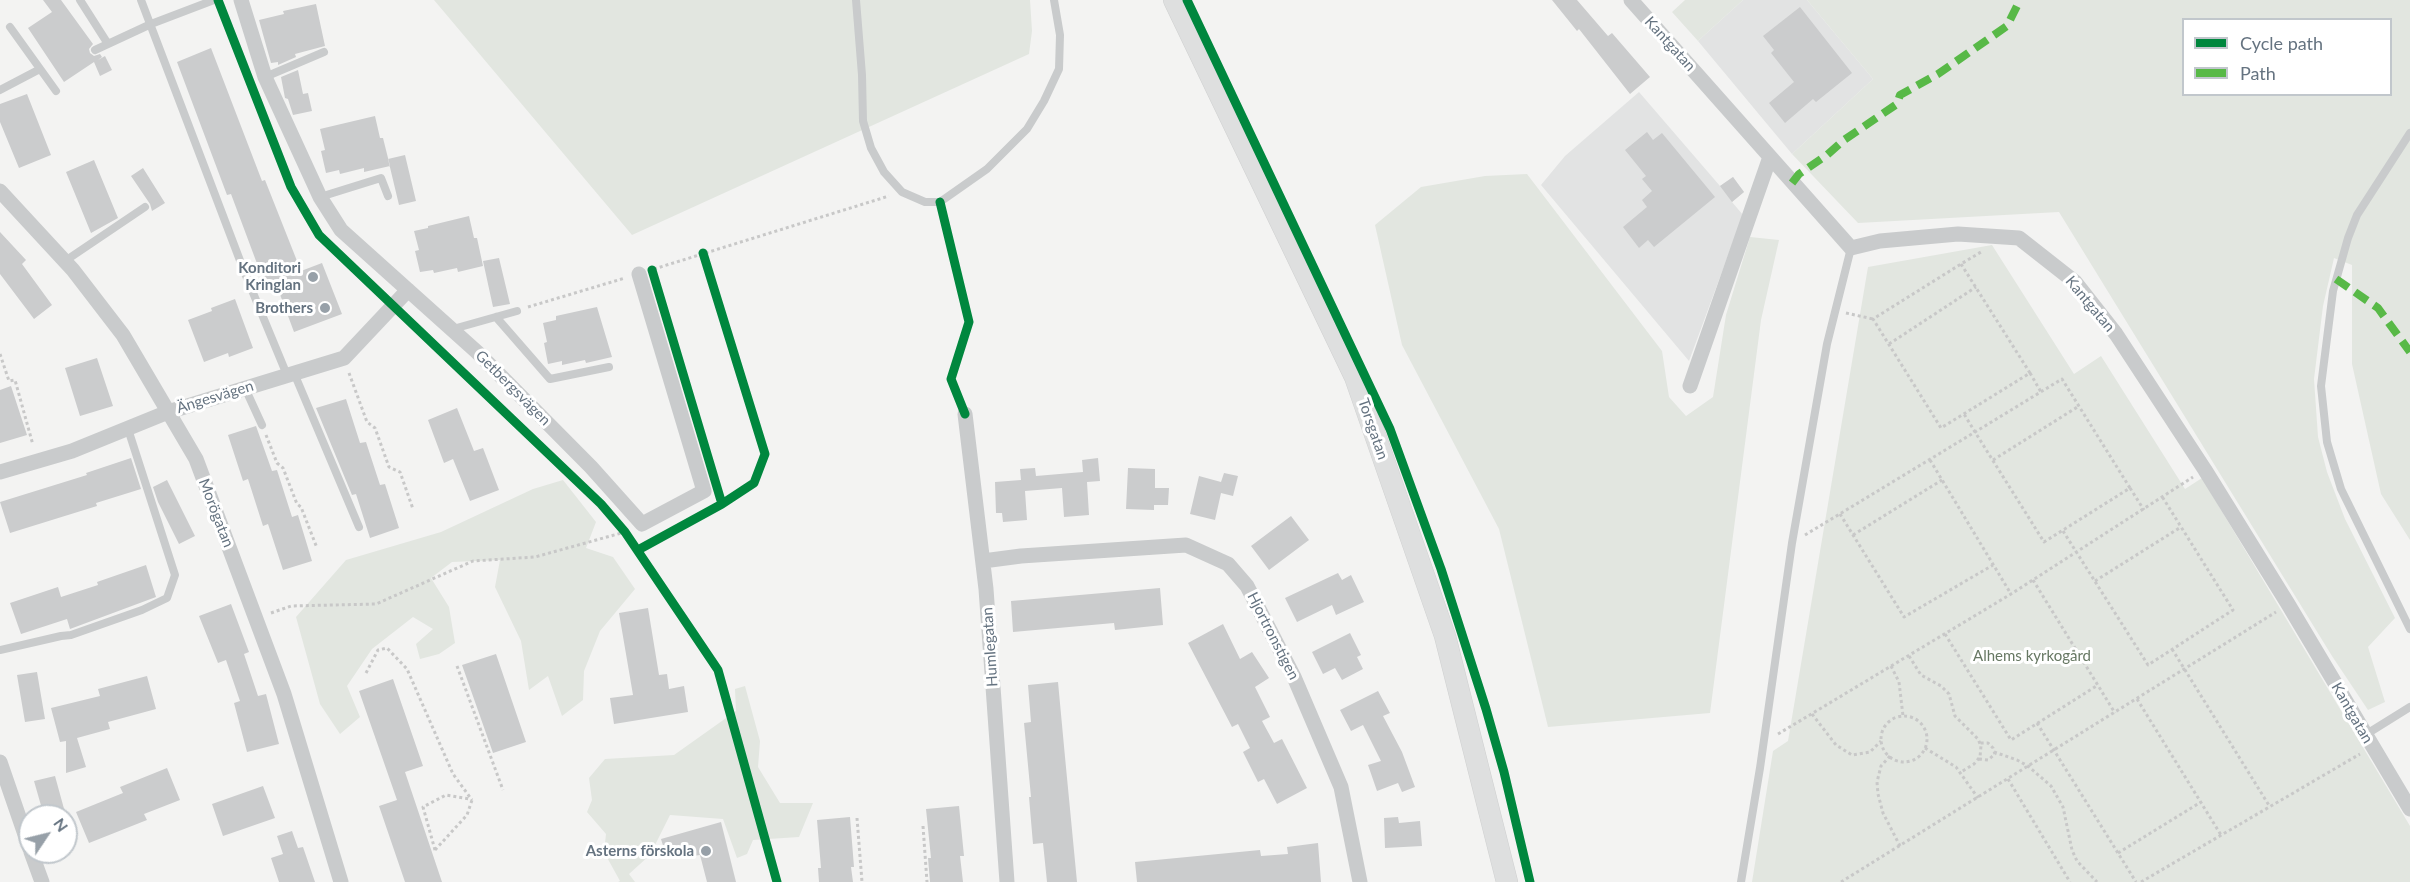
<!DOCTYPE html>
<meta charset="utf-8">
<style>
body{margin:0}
#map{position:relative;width:2410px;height:882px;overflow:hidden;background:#f3f3f2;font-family:Lato,sans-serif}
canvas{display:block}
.legend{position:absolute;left:2182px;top:18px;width:210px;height:78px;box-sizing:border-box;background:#fff;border:2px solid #c1c7cc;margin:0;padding:8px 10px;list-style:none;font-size:18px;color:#657380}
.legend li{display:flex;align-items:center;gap:12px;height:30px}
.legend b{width:30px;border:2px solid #c1c7cc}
.north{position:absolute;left:18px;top:804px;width:60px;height:60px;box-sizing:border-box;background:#fff;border:2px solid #c1c7cc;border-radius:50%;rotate:55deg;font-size:16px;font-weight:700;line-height:24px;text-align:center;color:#657380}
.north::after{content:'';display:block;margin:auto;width:21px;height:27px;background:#97a0a8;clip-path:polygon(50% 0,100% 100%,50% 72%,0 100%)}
</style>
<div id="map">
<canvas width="2410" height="882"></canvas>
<ul class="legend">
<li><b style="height:8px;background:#00873e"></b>Cycle path</li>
<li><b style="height:8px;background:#58b947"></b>Path</li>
</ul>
<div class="north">N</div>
</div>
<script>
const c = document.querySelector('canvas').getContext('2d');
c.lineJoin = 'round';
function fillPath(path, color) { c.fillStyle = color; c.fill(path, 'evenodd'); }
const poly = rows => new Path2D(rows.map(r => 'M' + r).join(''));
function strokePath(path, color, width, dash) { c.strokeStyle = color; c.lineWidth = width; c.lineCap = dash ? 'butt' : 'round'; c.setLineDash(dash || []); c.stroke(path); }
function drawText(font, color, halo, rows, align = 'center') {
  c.font = font + ' Lato,sans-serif'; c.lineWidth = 6; c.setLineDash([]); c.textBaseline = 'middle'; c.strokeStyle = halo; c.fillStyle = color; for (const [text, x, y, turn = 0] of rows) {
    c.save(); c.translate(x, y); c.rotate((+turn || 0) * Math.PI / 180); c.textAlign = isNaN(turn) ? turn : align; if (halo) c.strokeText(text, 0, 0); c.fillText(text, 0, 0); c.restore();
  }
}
fillPath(poly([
 [1743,0,1807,0,1873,79,1792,154,1698,41],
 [1639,92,1720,186,1733,177,1744,192,1732,202,1743,215,1689,361,1541,185,1565,156]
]), '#e2e3e3');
fillPath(poly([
 [434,0,1030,0,1032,31,1029,54,632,235],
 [1685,0,1743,0,1698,41,1672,12],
 [1807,0,2410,0,2410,540,2381,494,2352,364,2352,265,2334,258,2323,306,2314,379,2318,437,2327,472,2345,519,2395,618,2368,647,2385,702,2368,710,2332,656,2059,212,1858,223,1792,154,1873,79],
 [2184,20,2390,20,2390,94,2184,94],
 [1527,174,1662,351,1669,397,1686,416,1713,397,1726,315,1750,237,1779,240,1761,320,1710,713,1548,727,1499,529,1402,345,1375,225,1421,187,1485,176],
 [1992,245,2074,374,2101,356,2185,489,2202,478,2410,826,2410,882,1752,882,1773,751,1788,741,1868,267],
 [563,480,596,522,586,548,613,557,635,589,600,631,584,671,583,700,562,716,548,676,529,690,521,641,495,587,500,560,452,562,431,578,449,607,455,643,439,654,420,659,416,644,433,629,413,617,372,649,347,686,360,717,340,734,320,704,296,617,346,560,441,532,533,489],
 [745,686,760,741,758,767,780,803,813,803,799,837,753,840,747,854,737,858,723,819,670,815,650,855,629,874,635,882,618,882,620,881,604,852,606,834,587,812,592,800,589,778,605,759,674,755,736,711,735,689]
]), '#e2e6e0');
fillPath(poly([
 [43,0,61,0,93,44,89,49,90,53,94,56,100,54,102,57,98,60,105,56,112,70,100,76,94,62,64,82,28,28,52,12],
 [1552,0,1577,0,1608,36,1612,33,1650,77,1630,94,1579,29,1577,31],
 [316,4,325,46,295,54,296,57,278,65,278,62,271,63,259,20,284,14,283,11],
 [1800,7,1852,73,1816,102,1813,99,1785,123,1769,103,1794,82,1771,53,1774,50,1763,36],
 [211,48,262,181,265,180,301,271,322,263,342,314,294,332,275,281,265,285,231,194,227,195,177,62],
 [298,70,303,94,308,93,312,111,293,115,288,99,285,98,281,77],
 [27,94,51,155,19,168,0,122,0,104],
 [375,116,380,138,383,138,390,166,364,172,364,168,340,174,339,170,326,173,321,151,325,150,320,129],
 [1647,132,1653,140,1662,133,1715,197,1654,247,1648,240,1639,248,1623,227,1647,207,1642,200,1652,191,1642,179,1646,176,1625,150],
 [405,155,416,201,399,205,388,159],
 [94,160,118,218,91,233,66,172],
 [143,168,165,203,152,211,150,204,131,176],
 [1733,177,1744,192,1732,202,1720,186],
 [469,216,474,238,477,238,483,266,458,272,457,268,434,273,433,270,420,272,415,251,419,250,414,231,428,228,428,226],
 [0,232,26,260,22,264,52,305,34,319,0,274],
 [499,258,510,304,493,307,483,261],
 [235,299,253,348,229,357,228,353,204,362,188,320,212,311,211,308],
 [597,307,612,357,586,363,585,360,562,365,562,361,548,364,544,343,547,342,543,323,556,320,556,316],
 [97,358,113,406,80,416,65,368],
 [11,386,27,435,0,443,0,390],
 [346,399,360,443,366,442,380,485,385,484,399,528,370,538,356,494,352,495,316,408],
 [457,408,474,451,483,448,499,490,470,501,453,459,444,463,428,420],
 [256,426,272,471,277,470,292,517,298,515,312,561,283,570,268,524,263,526,248,479,243,481,228,435],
 [131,458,141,489,96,503,97,506,10,533,0,502,87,475,86,473],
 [1098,458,1100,481,1087,482,1089,515,1064,517,1062,488,1025,491,1027,520,1003,522,1002,513,996,513,995,482,1021,480,1020,469,1035,468,1036,476,1083,472,1082,460],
 [1128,468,1155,469,1155,488,1169,488,1168,505,1154,505,1154,510,1126,509],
 [1224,473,1238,476,1233,496,1221,493,1215,520,1190,514,1199,476,1221,482],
 [167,480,195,536,179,544,158,502,153,487],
 [1291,516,1309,540,1269,570,1251,546],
 [146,565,156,597,70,629,67,619,21,634,10,603,58,587,61,597,98,585,97,582],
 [1338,573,1342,580,1351,575,1364,602,1336,615,1332,605,1297,622,1285,598],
 [1160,588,1163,625,1115,630,1114,623,1013,632,1011,601],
 [231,604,249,652,244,654,258,696,266,694,279,744,247,752,234,703,240,701,226,660,218,663,199,616],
 [648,608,659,675,667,674,669,689,684,686,688,712,614,724,610,698,633,695,619,613],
 [1223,624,1240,659,1252,652,1269,678,1255,687,1270,717,1262,721,1274,743,1282,739,1307,788,1277,804,1264,779,1258,782,1243,752,1250,748,1238,724,1232,727,1188,643],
 [1350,633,1361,655,1357,657,1363,669,1342,680,1335,668,1323,674,1312,652],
 [496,654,526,742,493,753,462,665],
 [37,672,45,719,25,722,17,675],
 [147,676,156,709,108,722,110,729,77,738,86,767,66,773,66,741,60,742,51,708,100,696,98,689],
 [393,679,423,766,405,772,442,882,405,882,379,806,397,800,359,691],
 [1058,682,1065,757,1077,882,1047,882,1043,843,1033,844,1030,809,1029,797,1031,797,1024,723,1031,722,1028,685],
 [1378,691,1390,713,1383,716,1402,752,1415,787,1402,792,1398,783,1377,791,1368,765,1381,761,1363,725,1351,731,1340,710],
 [167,768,180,800,144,814,147,820,89,843,76,812,123,793,120,787],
 [55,776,66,816,44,816,34,781],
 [263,786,275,818,223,836,212,804],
 [959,806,964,856,960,856,963,882,930,882,928,858,931,858,926,809],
 [850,817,854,867,851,867,853,882,819,882,818,868,821,868,817,820],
 [1398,817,1399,823,1420,821,1422,846,1385,848,1384,818],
 [721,822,736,882,707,882,700,855,686,857,683,847,665,852,661,839],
 [292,831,298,848,303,847,315,882,279,882,271,858,283,854,277,836],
 [1318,843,1321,882,1137,882,1135,862,1260,850,1261,856,1288,854,1287,847]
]), '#cbcccd');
const secondary = poly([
 [1174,0,1355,377,1445,636,1507,882]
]);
strokePath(secondary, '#cfd0d0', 22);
strokePath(poly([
 [1961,264,2030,373,1941,428,1873,319,1961,264,1981,252],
 [654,269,889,196],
 [528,307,625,278],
 [1846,313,1873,319],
 [1889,344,1976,287],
 [0,354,9,381,15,380,33,445],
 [349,373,367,422,375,428,389,467,400,472,413,509],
 [2030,373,2041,392],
 [266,435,277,463,283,468,297,504,301,507,317,548],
 [1930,460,2011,594],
 [1993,460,2079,406],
 [2130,488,2144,510],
 [1840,514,1904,617,1993,565],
 [2063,531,2148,665,2233,610,2163,498],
 [1805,535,1975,432,2062,379,2130,488,2044,542,1975,432,1964,414],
 [1853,535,1942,480],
 [2033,580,2115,713],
 [2095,581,2181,527],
 [271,613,291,606,376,604,473,561,535,557,625,532],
 [1945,634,2011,740,2098,685],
 [2172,649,2270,807],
 [1909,656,1921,675,1941,686,1949,694,1955,716,1978,739,1981,746,1980,757,1974,764,1961,772],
 [457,666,503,790],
 [1891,666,1899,682,1903,716],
 [366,673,378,650,387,648,407,669,453,774,472,800],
 [2137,699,2221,835],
 [1812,714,1836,745,1852,755,1870,752,1881,741],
 '1881 739a23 23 0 1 1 46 0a23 23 0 1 1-46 0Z',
 [2037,723,2136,882],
 [1778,734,2011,594,2193,477],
 [1925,748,1956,767,1978,798],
 [1994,752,2017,760,2028,766,2051,786,2063,807,2072,850,2077,861,2097,882],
 [1890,756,1881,766,1877,782,1878,794,1883,813,1900,846],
 [1979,759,1988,760,1995,754,1993,748,1988,743,1980,743],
 [2008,779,2070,882],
 [857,818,862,882],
 [923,826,927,882],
 [435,850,423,807,446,795,470,799],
 [435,850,467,815,472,800],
 [2118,853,2201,802],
 [1841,882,2276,612],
 [2141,882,2360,754]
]), '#c8c8c8', 3, [3, 3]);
strokePath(poly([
 [80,0,108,44],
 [141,0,244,271,287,375],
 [856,0,862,75,863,121,871,148,884,172,902,192,925,202,940,202,987,169,1027,129,1044,101,1059,69,1060,35,1054,0],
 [10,27,56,91],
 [95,50,151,24,214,0],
 [265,77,324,52],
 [0,90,40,69],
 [2410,133,2357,215,2348,238,2333,291,2321,386,2327,442,2341,489,2410,629],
 [320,197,381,178,388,196],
 [65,261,145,207],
 [496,317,550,379,609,367],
 [453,329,517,311],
 [294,373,359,527],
 [245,388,262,425],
 [0,650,61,636,71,635,142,610,167,598,175,575,128,429],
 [2365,735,2410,707],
 [1741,882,1760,768,1792,543,1827,344,1851,248]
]), '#c9cbcc', 8);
strokePath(poly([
 [241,0,265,77,320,197,341,230,477,352,591,467,642,524,704,491,639,274],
 [1631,0,1851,248,1880,241,1958,234,2019,238,2075,282,2116,334,2205,470,2288,604,2410,809],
 [0,191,73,270,123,335,196,459,284,694,341,882],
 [1690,386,1770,157],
 [965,414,986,589,1007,882],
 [0,472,72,451,168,412,344,358,408,290],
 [983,561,1021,556,1186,545,1228,564,1247,586,1294,677,1341,787,1360,882],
 [0,762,30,849],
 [31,852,42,882]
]), '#c9cbcc', 15);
strokePath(secondary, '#dedfdf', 21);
strokePath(poly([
 [1792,183,1799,174,1827,155,1844,140,1897,104,1900,95,1938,74,2007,26,2020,0],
 [2336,279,2378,308,2410,352]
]), '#58b947', 8, [15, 8]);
strokePath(poly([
 [218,0,291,187,319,235,601,504,625,532,718,670,777,882],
 [1187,0,1390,429,1441,569,1486,709,1504,772,1530,882],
 [940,202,969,322,951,379,965,414],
 [652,270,722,504],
 [638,550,722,504,754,483,765,454,703,253]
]), '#00873e', 9);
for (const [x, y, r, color] of [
 [313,277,6,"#97a0a8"],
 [325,308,6,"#97a0a8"],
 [706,851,6,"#97a0a8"]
]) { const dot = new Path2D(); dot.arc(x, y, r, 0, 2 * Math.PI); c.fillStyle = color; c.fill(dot); strokePath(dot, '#fff', 2); }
drawText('15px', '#657380', '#fff', [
 ["Kantgatan",1670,44,48],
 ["Kantgatan",2090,304,50],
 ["Getbergsvägen",513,388,45],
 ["Ängesvägen",215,397,-17],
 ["Torsgatan",1373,429,71],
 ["Morögatan",216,513,69],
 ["Hjortronstigen",1273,636,63],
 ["Humlegatan",990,647,-94],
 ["Kantgatan",2352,713,60]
]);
drawText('bold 15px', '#657380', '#fff', [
 ["Konditori",301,268],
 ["Kringlan",301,285],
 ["Brothers",313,308],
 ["Asterns förskola",694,851]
], 'right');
drawText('15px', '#677863', '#fff', [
 ["Alhems kyrkogård",2032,656]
]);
</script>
